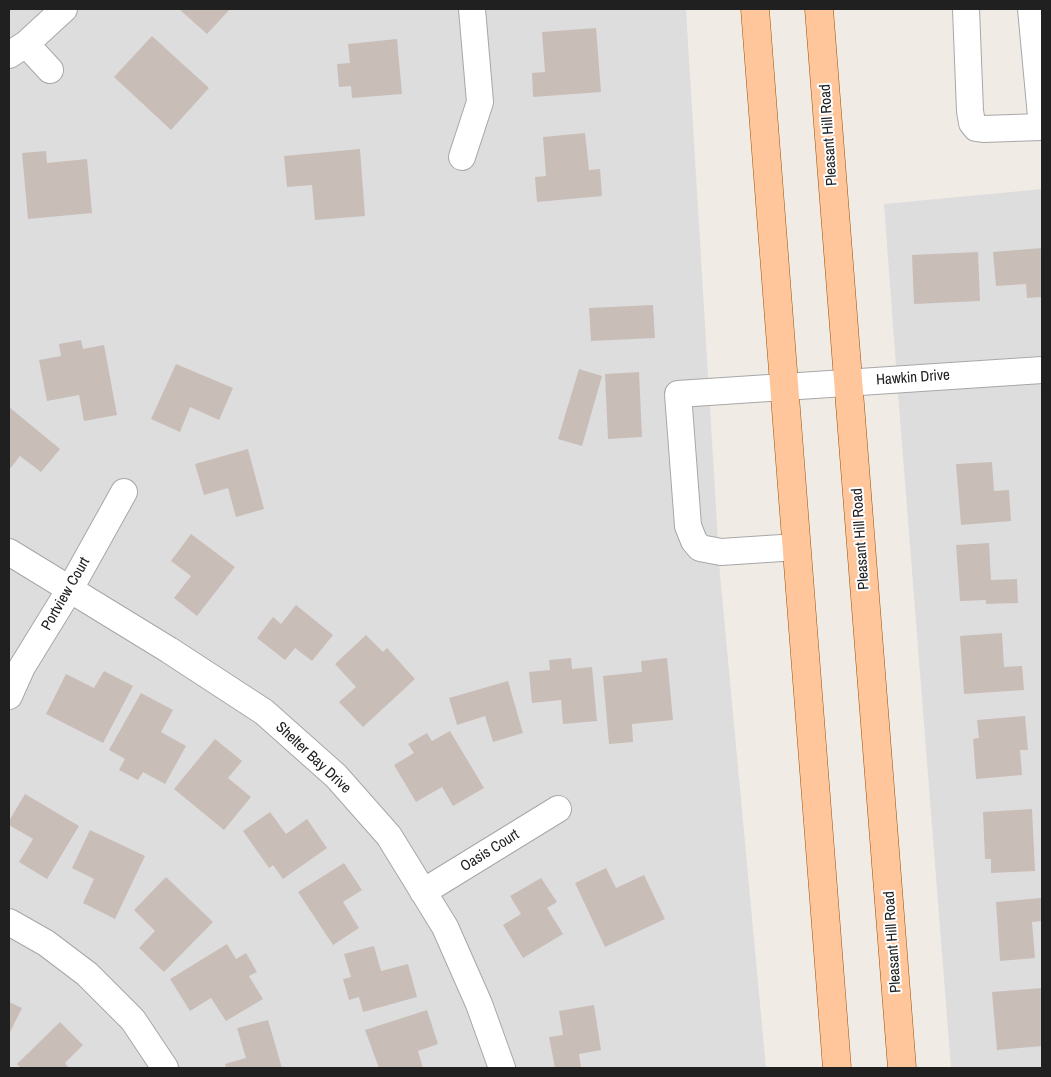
<!DOCTYPE html>
<style>
body{margin:0}
#map{position:relative;width:1051px;height:1077px;overflow:hidden;background:#f1ebe6;font-family:"Archivo Narrow",sans-serif}
canvas{display:block}
.frame{position:absolute;inset:0;border:10px solid #202020;pointer-events:none}
</style>
<div id="map">
<canvas width="1051" height="1077"></canvas>
<div class="frame"></div>
</div>
<script>
const c = document.querySelector('canvas').getContext('2d');
c.lineJoin = 'round';
function fillPath(path, color) { c.fillStyle = color; c.fill(path, 'evenodd'); }
const poly = rows => new Path2D(rows.map(r => 'M' + r).join(''));
function strokePath(path, color, width, dash) { c.strokeStyle = color; c.lineWidth = width; c.lineCap = dash ? 'butt' : 'round'; c.setLineDash(dash || []); c.stroke(path); }
function drawText(font, color, halo, rows, align = 'center') {
  c.font = font + ' "Archivo Narrow",sans-serif'; c.lineWidth = 4; c.setLineDash([]); c.textBaseline = 'middle'; c.strokeStyle = halo; c.fillStyle = color; for (const [text, x, y, turn = 0] of rows) {
    c.save(); c.translate(x, y); c.rotate((+turn || 0) * Math.PI / 180); c.textAlign = isNaN(turn) ? turn : align; if (halo) c.strokeText(text, 0, 0); c.fillText(text, 0, 0); c.restore();
  }
}
fillPath(poly([
 [9,9,686,9,720,574,766,1068,9,1068],
 [1042,189,1042,356,896,366,884,204],
 [1042,383,1042,1068,951,1068,898,393]
]), '#dedddd');
fillPath(poly([
 [179,9,230,9,207,34],
 [596,28,601,92,533,97,532,73,545,72,542,32],
 [152,36,209,88,171,130,114,77],
 [397,39,402,94,352,98,351,86,339,87,337,64,350,63,348,44],
 [585,133,589,170,600,169,602,196,537,202,535,177,546,176,543,137],
 [360,149,365,216,315,220,312,185,287,187,284,156],
 [46,151,47,163,87,159,92,213,28,219,22,153],
 [1042,248,1042,297,1027,298,1026,284,996,286,993,252],
 [978,252,980,301,914,304,912,255],
 [653,305,655,338,591,341,589,308],
 [81,340,83,349,104,345,117,415,84,421,79,395,47,401,39,360,61,356,59,344],
 [176,364,233,388,219,420,190,407,180,432,151,419],
 [579,369,602,376,582,446,558,439],
 [639,372,642,437,608,439,605,374],
 [9,407,60,449,41,472,20,456,9,470],
 [248,449,264,509,236,517,228,488,204,495,195,464],
 [992,462,994,491,1009,490,1011,521,961,525,956,464],
 [191,534,235,567,197,616,174,598,191,576,171,561],
 [989,543,991,580,1017,579,1018,603,986,604,986,600,960,601,956,545],
 [296,605,333,635,312,661,295,648,285,660,257,638,273,617,281,624],
 [1002,633,1004,667,1022,666,1024,690,964,694,960,636],
 [366,635,383,652,387,648,415,679,363,727,339,702,356,687,335,664],
 [571,658,572,669,592,667,597,721,563,724,561,700,532,703,529,672,550,670,549,660],
 [667,658,673,720,632,724,633,742,609,744,603,676,642,672,641,661],
 [104,671,133,686,103,743,46,714,66,674,94,688],
 [508,681,523,733,493,742,485,716,457,725,449,698],
 [141,693,173,710,161,732,186,746,165,784,143,772,138,780,119,770,125,759,109,750],
 [1025,716,1028,750,1020,750,1022,775,976,779,973,739,979,738,977,720],
 [450,731,484,788,453,806,442,787,416,802,394,765,414,753,408,744,427,733,432,741],
 [215,739,242,761,228,778,251,797,224,830,174,789],
 [25,794,79,826,47,879,19,862,33,839,9,825,9,821],
 [1032,809,1035,871,991,873,991,859,985,859,983,812],
 [270,812,286,834,307,819,327,848,283,879,273,865,269,868,243,831],
 [90,830,145,856,115,919,83,903,94,879,72,868],
 [344,863,362,890,343,902,359,928,333,945,298,892],
 [606,868,616,888,644,875,665,919,605,947,575,883],
 [166,877,213,922,164,972,139,948,155,931,134,910],
 [541,878,557,902,547,908,563,934,523,958,503,925,521,914,510,896],
 [1041,898,1042,921,1032,922,1035,958,1000,961,996,902],
 [227,944,236,959,246,953,257,972,249,976,263,999,226,1021,211,998,190,1011,170,979],
 [374,946,381,971,408,964,417,997,363,1012,359,997,349,1000,343,979,351,977,344,954],
 [1042,988,1042,1046,997,1050,992,992],
 [9,1002,22,1008,9,1034],
 [594,1005,601,1050,579,1054,581,1067,555,1068,549,1037,563,1035,559,1011],
 [427,1010,438,1044,418,1051,423,1068,379,1068,365,1030],
 [268,1020,282,1068,226,1068,225,1064,246,1058,237,1028],
 [60,1022,83,1045,65,1063,69,1068,21,1068,17,1064]
]), '#c9bdb8');
const minor = poly([
 [966,9,970,111,972,123,976,128,983,129,1041,127],
 [1031,9,1042,127],
 [26,44,50,70],
 [9,55,26,44,64,9],
 [462,157,480,102,472,9],
 [797,547,721,552,700,548,694,541,688,526,678,394,1042,370],
 [9,552,169,650,264,712,336,776,389,836,445,927,479,1004,502,1068],
 [9,696,22,667,70,589,124,492],
 [423,892,558,809],
 [9,922,46,943,87,974,133,1020,165,1068]
]);
const major = poly([
 [755,9,837,1068],
 [819,9,902,1068]
]);
strokePath(minor, '#a7a7a7', 28);
strokePath(major, '#9b5100', 29);
strokePath(minor, '#fff', 26);
strokePath(major, '#ffc69c', 28);
drawText('15px', '#202020', '#fff', [
 ["Pleasant Hill Road",829,135,-94],
 ["Hawkin Drive",913,378,-4],
 ["Pleasant Hill Road",861,539,-94],
 ["Portview Court",66,594,-60],
 ["Shelter Bay Drive",313,758,43],
 ["Oasis Court",490,851,-32],
 ["Pleasant Hill Road",893,942,-94]
]);
</script>
